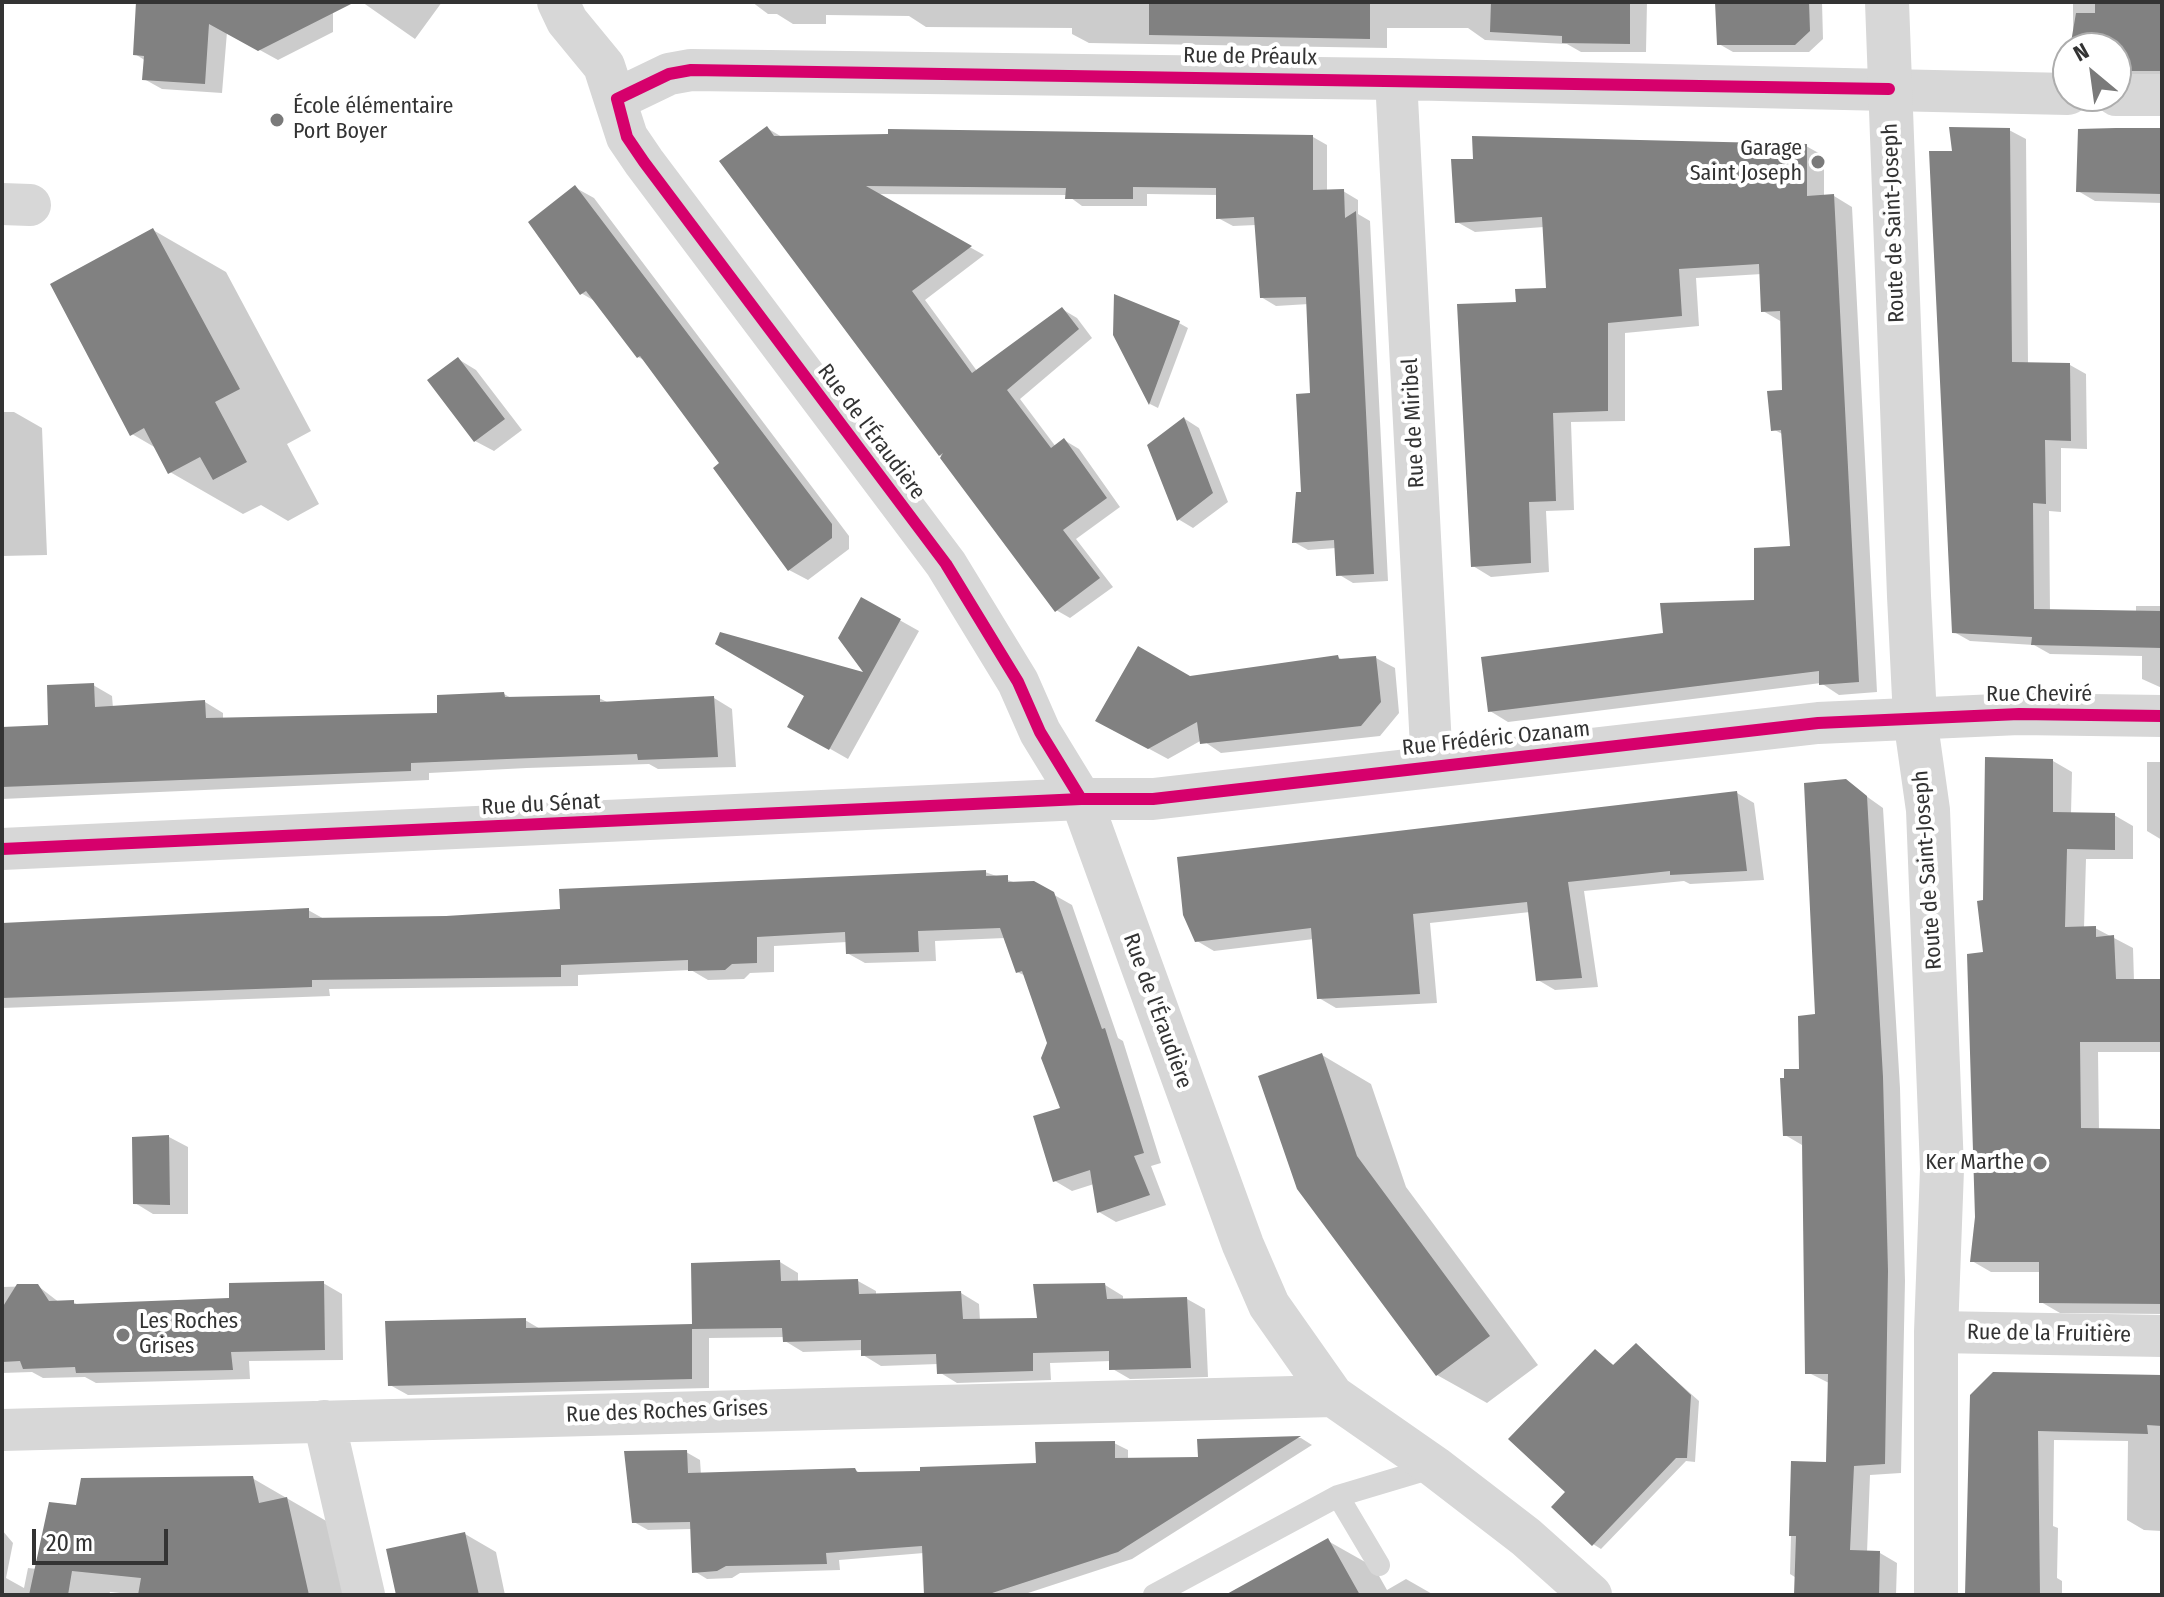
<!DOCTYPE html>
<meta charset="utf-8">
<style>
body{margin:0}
#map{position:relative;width:2164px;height:1597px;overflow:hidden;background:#fff;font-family:"Fira Sans Condensed",sans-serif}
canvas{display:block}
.frame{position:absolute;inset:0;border:4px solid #333;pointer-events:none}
.north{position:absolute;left:2052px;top:32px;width:80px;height:80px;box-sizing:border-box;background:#fff;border:2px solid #adadad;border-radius:50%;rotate:331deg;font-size:22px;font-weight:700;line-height:32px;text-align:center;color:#333}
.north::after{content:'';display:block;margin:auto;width:28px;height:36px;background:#7a7a7a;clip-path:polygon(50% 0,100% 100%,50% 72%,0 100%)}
.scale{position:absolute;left:32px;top:1529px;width:136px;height:36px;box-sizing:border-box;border:4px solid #333;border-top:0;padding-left:10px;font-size:24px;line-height:28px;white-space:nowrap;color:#333;-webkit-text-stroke:6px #fff;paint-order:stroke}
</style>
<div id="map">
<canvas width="2164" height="1597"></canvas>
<div class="frame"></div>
<div class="north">N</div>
<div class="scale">20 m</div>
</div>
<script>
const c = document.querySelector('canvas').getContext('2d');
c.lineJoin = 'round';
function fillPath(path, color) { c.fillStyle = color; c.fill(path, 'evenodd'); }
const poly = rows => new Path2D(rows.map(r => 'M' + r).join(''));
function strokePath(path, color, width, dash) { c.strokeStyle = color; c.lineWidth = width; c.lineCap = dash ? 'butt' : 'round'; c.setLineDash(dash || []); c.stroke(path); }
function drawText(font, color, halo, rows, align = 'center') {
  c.font = font + ' "Fira Sans Condensed",sans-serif'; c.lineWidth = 8; c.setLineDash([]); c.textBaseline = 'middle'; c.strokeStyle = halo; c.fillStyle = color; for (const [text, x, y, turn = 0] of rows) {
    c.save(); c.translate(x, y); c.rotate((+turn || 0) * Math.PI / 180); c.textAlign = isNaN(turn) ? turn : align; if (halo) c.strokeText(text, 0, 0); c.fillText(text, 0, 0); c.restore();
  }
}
fillPath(poly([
 [138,2,333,2,333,32,278,60,227,32,222,93,162,89,144,79,146,61,135,54],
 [362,2,442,2,415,39],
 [752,2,1647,2,1646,52,1581,52,1567,44,1485,40,1468,28,1387,28,1387,48,1089,43,1072,34,1072,28,926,27,909,16,826,15,826,24,793,24,777,14,768,14],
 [1717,2,1822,2,1823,39,1809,52,1733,52,1719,44],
 [2073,2,2162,2,2162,80,2116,88,2116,48,2073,48],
 [767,128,782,137,1313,137,1327,145,1327,192,1343,191,1358,200,1358,214,1370,221,1388,581,1353,583,1338,574,1336,548,1308,550,1294,542,1303,494,1312,395,1309,304,1276,306,1261,297,1256,225,1233,226,1218,218,1218,195,1147,194,1147,206,1082,206,1067,195,874,194,984,255,925,300,977,371,1062,309,1077,318,1092,338,1020,399,1056,447,1064,440,1079,449,1120,507,1076,539,1113,587,1070,618,1056,610,940,455],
 [2009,130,2026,139,2028,364,2070,365,2086,374,2087,449,2061,448,2061,512,2049,511,2050,611,2136,613,2136,606,2162,606,2162,688,2142,679,2142,656,2050,654,2034,645,1970,641,1954,632,1954,153],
 [2162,130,2162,203,2095,201,2078,191],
 [1806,146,1824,156,1824,197,1834,196,1852,207,1877,692,1839,695,1821,683,1508,722,1490,711,1665,634,1756,602,1792,548,1784,435,1773,429,1784,392,1782,322,1763,311,1762,274,1696,278,1699,326,1625,333,1625,421,1571,422,1574,510,1546,511,1549,572,1491,577,1473,566,1518,304,1548,289,1544,227,1475,232,1457,222],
 [576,188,594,198,849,536,849,549,808,580,789,570,722,464,646,361,638,357,598,303,581,293],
 [153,230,226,272,311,431,287,444,319,504,288,521,261,505,243,514,170,472,156,448,132,434],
 [1179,323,1188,328,1158,408,1150,404,1115,334],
 [458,359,476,370,522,430,494,451,475,441],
 [2,412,14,412,42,428,47,555,2,556],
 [1185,419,1199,428,1228,502,1193,528,1178,519],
 [862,599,919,631,848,759,790,726,868,675],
 [1338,657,1344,661,1376,658,1395,668,1399,713,1380,736,1221,753,1202,740,1168,759,1116,731,1190,678],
 [93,685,112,696,113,708,205,702,223,713,223,720,439,715,504,694,513,699,599,698,609,703,714,698,732,709,736,767,658,769,649,764,527,768,429,773,429,780,2,799,2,729,50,727],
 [2053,761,2072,772,2071,814,2114,815,2133,826,2133,859,2086,859,2084,928,2095,928,2133,948,2134,981,2162,981,2162,1052,2098,1052,2099,1130,2162,1131,2162,1314,2060,1313,2041,1302,2041,1272,1991,1272,1972,1261,1977,1217,1985,902],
 [2147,762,2162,762,2162,840,2147,831],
 [1845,781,1883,808,1900,1088,1905,1281,1901,1473,1870,1475,1867,1553,1880,1553,1897,1563,1896,1595,1798,1595,1798,1579,1790,1574,1793,1463,1828,1464,1829,1383,1807,1372,1802,1145,1785,1135,1817,1016],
 [1737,793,1754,803,1764,880,1690,884,1684,881,1584,891,1598,987,1555,990,1538,980,1530,912,1430,923,1437,1003,1336,1008,1319,998,1314,939,1214,951,1197,941],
 [985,872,1019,884,1033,883,1072,905,1118,1038,1123,1041,1161,1163,1151,1166,1166,1205,1116,1222,1099,1212,1094,1184,1072,1191,1055,1181,1062,1110,1049,1044,1026,976,1017,972,1005,938,935,941,936,961,865,963,847,953,847,942,774,946,774,972,750,973,744,979,708,980,691,970,578,975,578,986,329,989,330,996,2,1008,2,925,308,910,326,920,446,918,562,911],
 [1322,1055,1371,1084,1406,1187,1538,1365,1487,1403,1437,1375,1299,1188],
 [169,1137,188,1147,188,1214,153,1214,135,1203],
 [780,1262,798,1273,798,1282,858,1281,876,1291,876,1296,961,1293,979,1304,980,1321,1039,1320,1105,1285,1123,1296,1123,1301,1187,1299,1205,1309,1208,1377,1130,1379,1111,1368,1111,1361,1050,1363,1051,1380,957,1383,939,1372,938,1364,881,1366,863,1355,863,1350,803,1352,785,1341,785,1337,709,1338,709,1388,408,1395,390,1385,525,1320,542,1330,694,1326],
 [323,1283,342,1294,343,1360,249,1361,250,1379,96,1383,85,1377,43,1378,32,1372,2,1373,2,1287,38,1286,60,1303,73,1302,80,1306,231,1300],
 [1636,1345,1699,1401,1695,1462,1686,1461,1601,1549,1593,1544,1568,1492,1595,1352,1615,1366],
 [2162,1378,2162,1531,2144,1530,2127,1520,2128,1441,2054,1440,2053,1526,2058,1528,2057,1578,2062,1581,2062,1595,1967,1595,1972,1396],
 [1301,1438,1312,1445,1132,1559,1022,1595,926,1595,924,1553,839,1560,840,1570,740,1573,732,1578,707,1579,694,1571,692,1529,648,1530,634,1522,686,1452,700,1460,701,1475,855,1470,862,1474,1038,1465,1114,1443,1128,1450,1128,1460,1200,1459,1199,1441],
 [252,1478,328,1522,344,1595,140,1595,110,1592,109,1595,2,1595,2,1530,13,1543,6,1578,24,1588,28,1568,37,1569,77,1507],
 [465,1534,496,1552,505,1595,398,1595],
 [1328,1541,1374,1567,1387,1590,1406,1579,1434,1595,1230,1595]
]), '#0003');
fillPath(poly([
 [136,2,355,2,258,51,209,24,205,84,142,80,144,56,133,55],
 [1149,2,1370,2,1370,39,1149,35],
 [1491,2,1630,2,1630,44,1562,43,1562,36,1490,32],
 [1715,2,1809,2,1810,31,1795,45,1717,45],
 [2095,2,2162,2,2162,71,2116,71,2116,48,2070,48,2076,13,2095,13],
 [767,126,774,136,888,134,888,129,1313,135,1313,190,1344,189,1345,218,1356,211,1374,574,1336,576,1334,540,1292,543,1296,492,1301,492,1296,394,1310,393,1306,297,1260,298,1254,217,1216,219,1216,188,1133,187,1133,199,1065,199,1066,188,866,186,972,246,912,291,972,373,1062,307,1079,329,1007,390,1051,448,1064,438,1107,498,1063,530,1100,578,1055,612,940,458,943,453,939,456,719,161],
 [1949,127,2010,128,2012,362,2070,363,2071,441,2045,440,2046,504,2033,503,2034,609,2162,611,2162,648,2031,645,2032,637,1952,633,1929,151,1952,151],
 [2116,128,2162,128,2162,194,2076,192,2078,129],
 [1472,136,1807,144,1807,196,1834,194,1859,682,1819,685,1819,671,1488,712,1481,657,1663,633,1660,603,1754,600,1754,548,1790,546,1781,430,1771,431,1767,391,1782,390,1780,311,1761,312,1759,264,1679,269,1682,316,1608,323,1608,411,1553,413,1556,501,1529,502,1531,563,1471,567,1457,304,1516,302,1515,289,1546,288,1542,217,1455,223,1451,159,1473,159],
 [575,185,832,524,832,538,788,571,713,468,719,463,640,356,637,358,586,291,580,295,528,222],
 [153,228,240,389,215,402,247,462,213,480,200,457,168,474,144,428,130,436,50,284],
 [1114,294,1180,321,1149,405,1113,335],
 [458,357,505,419,474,442,427,380],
 [1184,417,1213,493,1177,521,1147,445],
 [861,597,901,619,829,750,787,727,804,696,715,644,720,632,863,672,838,638],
 [1138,646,1190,676,1338,655,1339,659,1376,656,1381,702,1361,726,1200,744,1197,722,1148,749,1095,721],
 [94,683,95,707,205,700,206,718,437,713,437,695,504,692,505,697,600,695,600,702,714,696,718,757,638,760,637,754,507,759,411,763,411,771,2,787,2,727,48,725,47,685],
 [1985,757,2053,759,2053,812,2115,813,2115,850,2067,849,2065,927,2096,926,2096,937,2114,935,2116,979,2162,979,2162,1042,2080,1042,2081,1128,2162,1129,2162,1304,2039,1303,2039,1262,1970,1262,1975,1217,1967,954,1983,952,1977,901,1983,900],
 [1846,779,1867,796,1883,1077,1888,1271,1885,1464,1854,1466,1850,1550,1880,1551,1879,1595,1794,1595,1796,1536,1789,1536,1791,1461,1826,1462,1828,1374,1805,1374,1802,1136,1783,1136,1780,1078,1784,1078,1784,1069,1799,1069,1798,1016,1815,1014,1804,783],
 [1737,791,1747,871,1670,875,1670,871,1568,882,1582,978,1536,981,1527,902,1413,914,1420,994,1317,999,1311,928,1195,942,1183,915,1177,857],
 [986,870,986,876,1008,875,1008,882,1034,881,1054,892,1102,1029,1105,1028,1144,1153,1134,1156,1150,1195,1097,1213,1090,1170,1053,1182,1033,1116,1060,1108,1041,1058,1047,1043,1022,971,1016,973,1000,928,918,931,919,952,846,954,845,932,757,937,757,963,732,964,725,970,688,971,688,960,561,965,561,977,312,980,312,987,2,998,2,923,309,908,309,918,446,916,560,909,559,889],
 [1322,1053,1357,1156,1490,1336,1436,1376,1297,1189,1258,1076],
 [169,1135,170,1205,133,1204,132,1137],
 [780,1260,781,1281,858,1279,859,1294,961,1291,963,1319,1037,1318,1033,1284,1105,1283,1107,1299,1187,1297,1191,1368,1109,1370,1109,1351,1033,1353,1033,1371,937,1374,936,1354,861,1356,861,1340,783,1342,782,1328,692,1329,692,1379,388,1386,385,1321,526,1318,526,1328,692,1324,691,1263],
 [324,1281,325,1350,231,1352,233,1370,76,1373,75,1367,23,1369,20,1361,2,1362,2,1308,17,1284,38,1284,49,1301,74,1300,74,1304,229,1298,229,1283],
 [1636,1343,1691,1395,1687,1458,1676,1458,1592,1546,1551,1507,1565,1492,1508,1439,1595,1349,1613,1365],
 [1993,1372,2162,1375,2162,1426,2147,1425,2148,1434,2038,1431,2040,1595,1965,1595,1970,1395],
 [1301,1436,1118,1552,986,1595,924,1595,922,1546,826,1553,827,1564,726,1566,717,1571,692,1573,690,1522,632,1523,624,1451,687,1450,688,1473,855,1468,857,1472,920,1471,920,1467,1036,1463,1035,1442,1115,1441,1115,1458,1198,1457,1197,1439],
 [253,1476,259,1503,287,1497,309,1595,138,1595,141,1578,72,1571,68,1595,29,1595,49,1502,76,1505,81,1478],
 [465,1532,479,1595,396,1595,386,1549],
 [1328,1538,1360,1595,1225,1595]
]), '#818181');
strokePath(poly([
 [1338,1496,1379,1565],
 [1154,1595,1338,1496,1435,1467]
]), '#d7d7d7', 22);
strokePath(poly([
 [558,2,567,21,604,66,627,137,644,162,946,564,1018,682,1040,732,1081,799,1243,1245,1269,1305,1333,1396,1435,1467,1526,1537,1591,1595],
 [1396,79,1432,766],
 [2116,95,2162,95],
 [617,99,669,74,691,70,1396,79,2068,94],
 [2,204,30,205],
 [2,849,1081,799,1153,799,1818,723,2019,714,2162,716],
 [1936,1332,2162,1336],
 [324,1421,364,1595],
 [2,1430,1333,1396]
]), '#d7d7d7', 42);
strokePath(poly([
 [1887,2,1909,596,1915,718,1928,810,1942,1169,1936,1332,1936,1595]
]), '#d7d7d7', 44);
strokePath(poly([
 [1081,799,1040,732,1018,682,946,564,644,162,627,137,617,99,669,74,691,70,1889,89],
 [2,849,1081,799,1153,799,1818,723,2019,714,2162,716]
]), '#d6006c', 12);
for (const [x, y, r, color] of [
 [277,120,8,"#7a7a7a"],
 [1818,162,8,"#7a7a7a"],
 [2040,1163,8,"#7a7a7a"],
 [123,1335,8,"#7a7a7a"]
]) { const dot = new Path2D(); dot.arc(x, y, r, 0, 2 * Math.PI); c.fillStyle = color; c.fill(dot); strokePath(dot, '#fff', 3); }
drawText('22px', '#333', '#fff', [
 ["Rue de Préaulx",1250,57,1],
 ["Route de Saint-Joseph",1894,223,-92],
 ["Rue de Miribel",1414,423,-93],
 ["Rue de l'Éraudière",871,432,53],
 ["Rue Cheviré",2039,695],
 ["Rue Frédéric Ozanam",1496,739,-6],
 ["Rue du Sénat",541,805,-3],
 ["Route de Saint-Joseph",1928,870,-94],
 ["Rue de l'Éraudière",1157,1011,70],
 ["Rue de la Fruitière",2049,1334,1],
 ["Rue des Roches Grises",667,1412,-2]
]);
drawText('22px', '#333', '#fff', [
 ["École élémentaire",293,107],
 ["Port Boyer",293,132],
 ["Garage",1802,149,"right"],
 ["Saint Joseph",1802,174,"right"],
 ["Ker Marthe",2024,1163,"right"],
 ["Les Roches",139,1322],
 ["Grises",139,1347]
], 'left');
</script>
